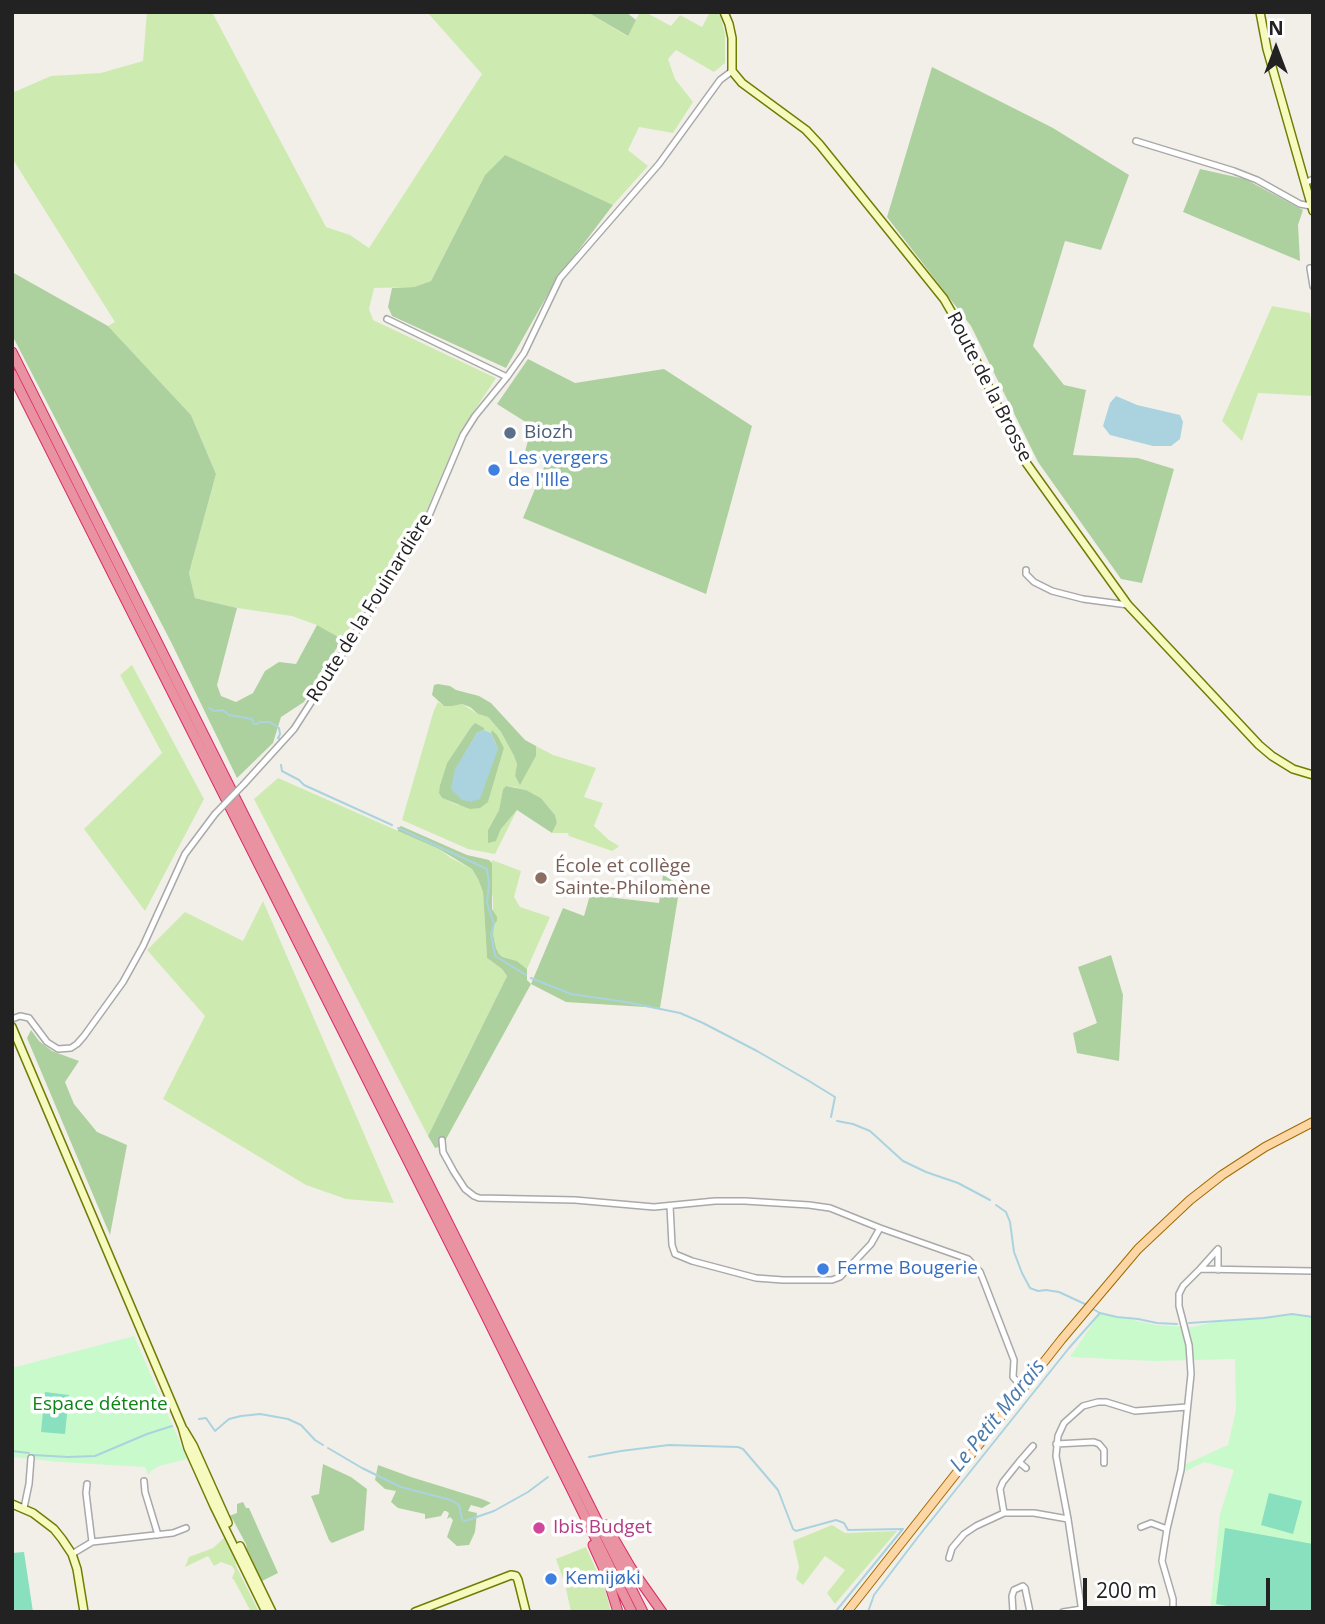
<!DOCTYPE html>
<meta charset="utf-8">
<style>
body{margin:0}
#map{position:relative;width:1325px;height:1624px;overflow:hidden;background:#f2efe9;font-family:"Open Sans",sans-serif}
canvas{display:block}
.frame{position:absolute;inset:0;border:14px solid #222;pointer-events:none}
.north{position:absolute;left:1241px;top:14px;width:70px;height:70px;-webkit-text-stroke:5px #fff;paint-order:stroke;rotate:0deg;font-size:19px;font-weight:700;line-height:28px;text-align:center;color:#222}
.north::after{content:'';display:block;margin:auto;width:24px;height:32px;background:#222;clip-path:polygon(50% 0,100% 100%,50% 72%,0 100%)}
.scale{position:absolute;left:1083px;top:1578px;width:187px;height:32px;box-sizing:border-box;border:4px solid #222;border-top:0;padding-left:9px;font-size:21px;line-height:24px;white-space:nowrap;color:#222;-webkit-text-stroke:5px #fff;paint-order:stroke}
</style>
<div id="map">
<canvas width="1325" height="1624"></canvas>
<div class="frame"></div>
<div class="north">N</div>
<div class="scale">200 m</div>
</div>
<script>
const c = document.querySelector('canvas').getContext('2d');
c.lineJoin = 'round';
function fillPath(path, color) { c.fillStyle = color; c.fill(path, 'evenodd'); }
const poly = rows => new Path2D(rows.map(r => 'M' + r).join(''));
function strokePath(path, color, width, dash) { c.strokeStyle = color; c.lineWidth = width; c.lineCap = dash ? 'butt' : 'round'; c.setLineDash(dash || []); c.stroke(path); }
function drawText(font, color, halo, rows, align = 'center') {
  c.font = font + ' "Open Sans",sans-serif'; c.lineWidth = 7; c.setLineDash([]); c.textBaseline = 'middle'; c.strokeStyle = halo; c.fillStyle = color; for (const [text, x, y, turn = 0] of rows) {
    c.save(); c.translate(x, y); c.rotate((+turn || 0) * Math.PI / 180); c.textAlign = isNaN(turn) ? turn : align; if (halo) c.strokeText(text, 0, 0); c.fillText(text, 0, 0); c.restore();
  }
}
fillPath(poly([
 [147,12,212,12,326,227,350,235,369,248,482,74,427,12,587,12,627,36,640,12,645,12,671,26,680,15,702,27,710,12,716,12,721,17,725,35,725,63,714,72,676,50,668,59,675,79,693,102,673,133,639,127,628,150,648,166,613,205,504,156,485,175,431,281,414,287,374,288,369,309,373,320,496,378,460,432,420,526,342,639,317,625,292,616,237,608,195,598,189,573,216,474,191,415,108,326,115,322,12,158,12,93,51,76,101,73,143,61],
 [1272,306,1310,313,1313,342,1313,396,1258,393,1242,441,1222,421],
 [132,665,204,799,145,911,84,829,162,753,120,675],
 [438,702,444,706,453,706,462,704,478,714,488,717,501,732,514,756,517,764,515,776,520,784,536,756,536,746,553,755,596,768,584,797,603,803,594,826,609,840,619,846,617,848,612,851,569,836,568,833,552,833,557,823,555,815,541,798,526,790,514,787,506,786,503,789,499,810,488,830,496,841,501,829,517,810,495,854,468,849,402,820,434,710],
 [471,727,484,728,484,730,491,733,491,731,504,748,488,801,458,805,442,798,440,785,447,763],
 [278,778,439,849,451,858,472,869,478,879,483,892,487,958,502,969,507,976,428,1136,254,799],
 [492,860,521,871,514,897,520,907,550,917,527,969,517,961,504,957,499,954,496,948,493,934,493,898,491,889],
 [263,901,394,1203,346,1199,306,1185,163,1099,205,1016,147,950,185,912,243,941],
 [832,1525,845,1533,897,1531,835,1604,827,1593,845,1570,825,1556,803,1585,796,1579,799,1567,793,1541],
 [225,1537,235,1559,236,1566,259,1612,248,1612,250,1610,234,1580,232,1578,235,1571,232,1566,221,1562,214,1566,208,1556,185,1567,189,1557,213,1548],
 [586,1547,606,1592,611,1612,571,1612,565,1584,556,1559]
]), '#cdebb0');
fillPath(poly([
 [587,12,626,12,636,20,628,36],
 [932,67,1053,128,1129,175,1101,250,1065,241,1033,346,1064,385,1086,390,1073,455,1138,458,1174,469,1142,583,1121,579,1038,462,971,326,887,217],
 [505,155,613,205,556,280,506,368,392,316,388,307,392,288,414,287,431,281,485,175],
 [1200,169,1245,179,1303,210,1298,225,1300,261,1183,212],
 [12,272,108,326,191,415,216,474,189,573,195,598,237,608,217,685,221,696,236,702,253,693,265,671,279,662,296,664,317,625,342,639,304,702,281,717,273,743,237,778,171,642,12,335],
 [528,359,575,383,664,369,752,426,706,594,523,518,547,460,524,455,532,426,497,404],
 [438,684,450,686,456,690,479,696,491,703,525,740,536,746,536,756,520,785,515,776,517,764,514,756,501,732,488,717,478,714,470,707,462,704,453,706,444,706,432,695,434,685],
 [475,723,484,728,484,730,477,733,456,769,498,749,491,733,492,730,497,735,504,748,488,802,480,808,470,809,442,798,439,793,440,785,447,763,471,727],
 [506,786,526,790,541,798,555,815,557,823,552,833,517,810,501,829,496,841,488,843,488,830,499,810,503,789],
 [401,826,467,855,489,860,492,863,492,909,497,917,497,921,494,924,493,934,496,948,499,954,503,957,517,961,527,969,527,980,531,984,563,908,584,916,590,895,659,903,663,875,680,885,660,1008,566,1002,531,984,445,1141,442,1146,435,1148,428,1136,507,976,502,969,487,958,483,892,478,879,472,869,439,849,398,831,398,828],
 [1111,955,1123,995,1119,1061,1077,1053,1073,1033,1097,1023,1078,967],
 [31,1030,39,1041,52,1051,79,1061,65,1082,74,1104,97,1132,127,1145,110,1235,27,1038],
 [323,1464,351,1477,367,1489,364,1530,332,1543,329,1540,311,1496,319,1494],
 [378,1465,411,1477,482,1499,491,1503,482,1508,471,1505,468,1511,477,1513,475,1532,469,1545,457,1546,447,1537,453,1520,450,1517,447,1519,449,1513,446,1511,444,1511,441,1516,425,1519,425,1514,398,1508,391,1502,396,1491,385,1489,375,1480],
 [243,1502,246,1508,249,1508,278,1573,262,1581,247,1549,246,1544,233,1520,229,1516,237,1513,237,1504]
]), '#add19e');
fillPath(poly([
 [1100,1313,1156,1325,1192,1327,1219,1321,1264,1318,1292,1314,1313,1317,1313,1612,1210,1612,1220,1514,1234,1470,1204,1462,1186,1471,1186,1464,1228,1445,1236,1410,1235,1359,1153,1361,1070,1357],
 [134,1336,187,1459,159,1466,152,1470,148,1475,145,1467,60,1462,12,1457,12,1368]
]), '#c8facc');
fillPath(poly([
 [45,1392,69,1395,65,1434,41,1432],
 [1269,1493,1302,1501,1293,1534,1261,1525],
 [1225,1528,1313,1544,1313,1612,1260,1612,1216,1604],
 [24,1552,33,1612,12,1612,12,1553]
]), '#88e0be');
fillPath(poly([
 [1116,396,1137,405,1180,415,1183,422,1180,439,1171,446,1153,446,1110,435,1103,426,1110,403],
 [484,730,491,733,498,749,480,799,471,802,462,800,451,789,455,769,477,733]
]), '#aad3df');
strokePath(poly([
 [209,708,214,711,223,710,229,715,252,719,254,724,257,724,260,722,270,722,279,728,280,734,278,738,280,739],
 [281,765,282,771,299,780,304,785,392,825],
 [398,828,487,869,489,884,487,903,494,924,491,934,495,956,526,975],
 [531,978,571,994,626,1002,680,1013,703,1023,757,1051,809,1081,835,1097,831,1117],
 [837,1121,853,1124,870,1131,903,1161,926,1172,958,1183,990,1200],
 [996,1205,1006,1212,1010,1222,1014,1252,1022,1273,1030,1288,1038,1291,1046,1290,1059,1292,1087,1305],
 [1091,1308,1100,1313,1117,1317,1138,1319,1157,1323,1177,1324],
 [1189,1323,1264,1318,1292,1314,1313,1317],
 [199,1419,206,1418,215,1431,229,1419,241,1416,260,1414,288,1419,301,1425,315,1440,323,1445],
 [328,1448,362,1468,401,1487,451,1500,459,1505,462,1519,465,1521,494,1511,528,1492,548,1477],
 [12,1451,29,1453],
 [33,1455,68,1457,95,1456,147,1434,172,1426],
 [589,1457,621,1451,669,1445,738,1447,743,1449,778,1490,793,1529,796,1531,836,1520,844,1523,848,1530,903,1529],
 [836,1611,902,1530],
 [868,1612,874,1595,918,1537,1069,1348,1100,1313]
]), '#aad3df', 2);
const street = poly([
 [1136,141,1234,171,1257,180,1300,204,1311,206],
 [1305,183,1313,179],
 [1310,268,1313,286],
 [387,319,507,377],
 [1026,570,1026,574,1034,582,1052,591,1083,599,1128,605],
 [244,784,294,729,425,525,463,435,475,416,507,377,524,353,560,278,659,164,720,80,732,71],
 [12,1019,20,1016,29,1018,47,1042,58,1049,71,1048,77,1044,84,1036,123,982,143,946,185,854,215,814],
 [442,1140,443,1152,454,1172,465,1189,474,1196,479,1198,575,1200,654,1207,715,1201,745,1201,809,1205,830,1208,880,1228,968,1259,980,1272,984,1282,1014,1360,1013,1377,1023,1388],
 [670,1206,672,1245,675,1254,692,1261,756,1278,783,1280,832,1280,840,1277,871,1244,880,1228],
 [1200,1269,1218,1249,1218,1270],
 [1056,1444,1094,1442,1099,1444,1104,1450,1104,1463],
 [1019,1462,1033,1446],
 [144,1481,145,1492,158,1535],
 [87,1484,86,1493,92,1542],
 [24,1508,29,1484,31,1458],
 [1004,1513,1000,1489,1003,1482,1019,1462,1026,1468],
 [1141,1527,1151,1523,1167,1529],
 [72,1554,92,1542,173,1533,186,1528],
 [949,1558,952,1548,964,1534,976,1526,1004,1513,1034,1513,1068,1519],
 [1013,1612,1012,1596,1014,1590,1023,1586,1025,1588,1030,1612],
 [1063,1612,1082,1609],
 [1082,1612,1068,1519,1056,1456,1058,1436,1064,1423,1083,1406,1098,1402,1106,1402,1135,1411,1187,1407],
 [1173,1612,1173,1599,1162,1561,1167,1529,1181,1470,1191,1374,1189,1345,1179,1306,1179,1294,1183,1286,1200,1269,1313,1271]
]);
const secondary = poly([
 [724,12,729,24,732,38,732,71,742,83,806,130,820,145,944,299,959,325,1022,457,1128,605,1259,745,1272,756,1293,769,1313,775],
 [1260,12,1267,49,1313,211],
 [12,1027,182,1427,188,1448,214,1506,266,1612],
 [184,1430,193,1445,228,1523],
 [12,1504,33,1513,54,1529,62,1539,72,1554,77,1569,84,1612],
 [240,1546,272,1612],
 [415,1612,511,1575,516,1576,518,1580,526,1612]
]);
const primary = poly([
 [847,1612,1062,1339,1138,1249,1190,1200,1222,1175,1265,1147,1313,1122]
]);
const highway = poly([
 [12,352,643,1612],
 [12,374,480,1304,632,1612],
 [606,1525,631,1568,662,1612],
 [593,1545,607,1576,618,1612]
]);
strokePath(street, '#a9a9a9', 8);
strokePath(secondary, '#707d05', 10);
strokePath(primary, '#a06b00', 10);
strokePath(highway, '#dc2a67', 11);
strokePath(street, '#fff', 5);
strokePath(secondary, '#f7fabf', 7);
strokePath(primary, '#fcd6a4', 8);
strokePath(highway, '#e892a2', 9);
const streetBridge = poly([
 [215,814,244,784]
]);
strokePath(streetBridge, '#a9a9a9', 8, []);
strokePath(streetBridge, '#fff', 5);
for (const [x, y, r, color] of [
 [510,433,7,"#5c6f8a"],
 [494,470,7,"#3f7fe0"],
 [541,878,7,"#8d6e63"],
 [823,1269,7,"#3f7fe0"],
 [539,1528,7,"#d1479c"],
 [551,1579,7,"#3f7fe0"]
]) { const dot = new Path2D(); dot.arc(x, y, r, 0, 2 * Math.PI); c.fillStyle = color; c.fill(dot); strokePath(dot, '#fff', 2.5); }
drawText('19px', '#222', '#fff', [
 ["Route de la Brosse",989,387,63],
 ["Route de la Fouinardière",370,608,-58]
]);
drawText('19px', '#4e5e75', '#fff', [
 ["Biozh",524,433]
], 'left');
drawText('19px', '#366cbe', '#fff', [
 ["Les vergers",508,459],
 ["de l'Ille",508,481],
 ["Ferme Bougerie",837,1269],
 ["Kemijøki",565,1579]
], 'left');
drawText('19px', '#785e54', '#fff', [
 ["École et collège",555,867],
 ["Sainte-Philomène",555,889]
], 'left');
drawText('19px', '#0c8416', '#fff', [
 ["Espace détente",100,1405]
]);
drawText('19px', '#b23c85', '#fff', [
 ["Ibis Budget",553,1528]
], 'left');
drawText('italic 21px', '#4a7aab', '#fff', [
 ["Le Petit Marais",998,1416,-51]
]);
</script>
